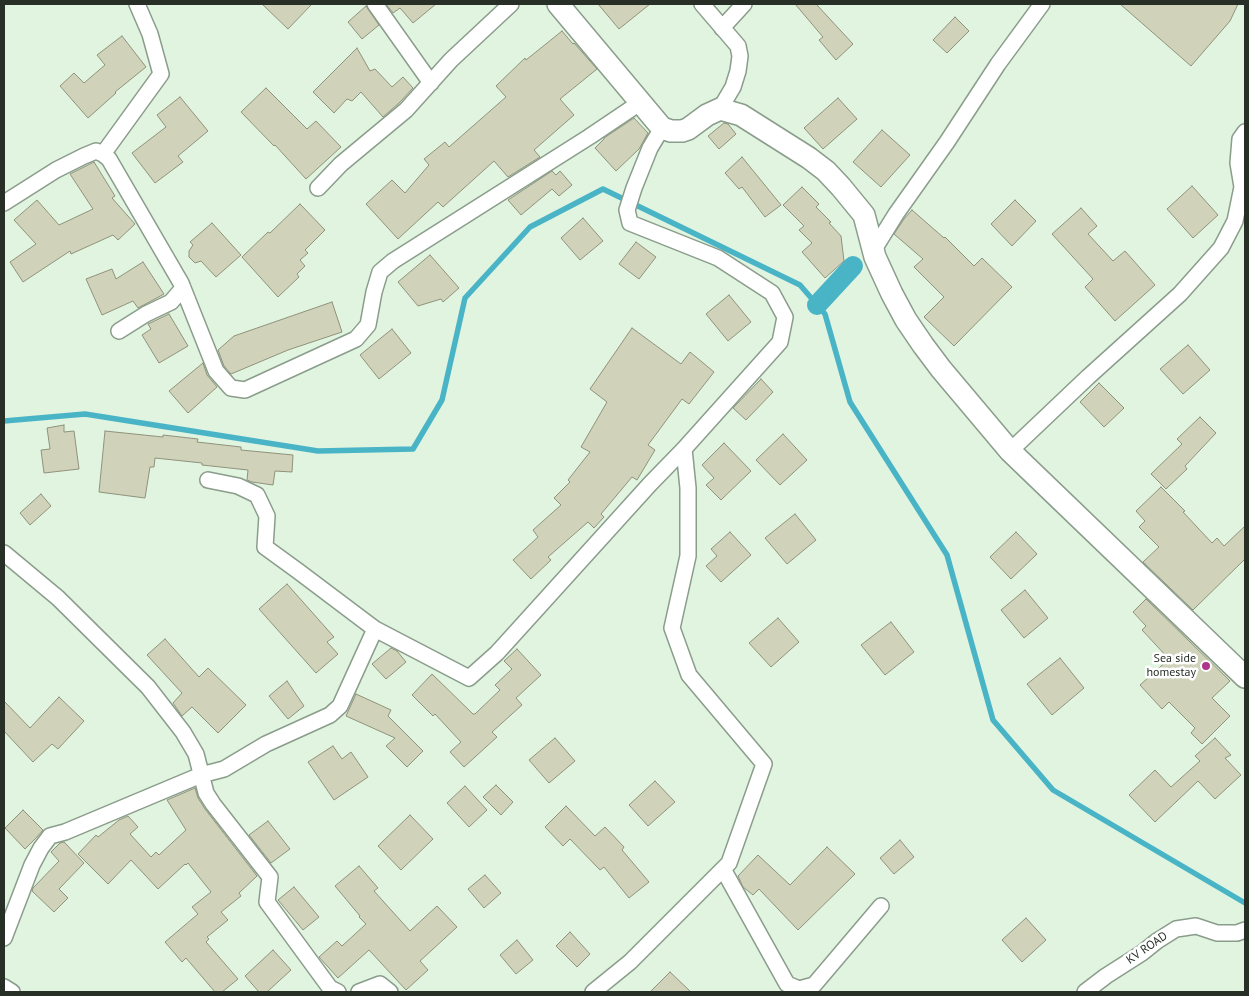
<!DOCTYPE html>
<style>
body{margin:0}
#map{position:relative;width:1249px;height:996px;overflow:hidden;background:#e0f4e0;font-family:"PT Sans",sans-serif}
canvas{display:block}
.frame{position:absolute;inset:0;border:5px solid #272f27;pointer-events:none}
</style>
<div id="map">
<canvas width="1249" height="996"></canvas>
<div class="frame"></div>
</div>
<script>
const c = document.querySelector('canvas').getContext('2d');
c.lineJoin = 'round';
const poly = rows => new Path2D(rows.map(r => 'M' + r).join(''));
function strokePath(path, color, width, dash) { c.strokeStyle = color; c.lineWidth = width; c.lineCap = dash ? 'butt' : 'round'; c.setLineDash(dash || []); c.stroke(path); }
function fillPath(path, color) { c.fillStyle = color; c.fill(path, 'evenodd'); }
function drawText(font, color, halo, rows, align = 'center') {
  c.font = font + ' "PT Sans",sans-serif'; c.lineWidth = 5; c.setLineDash([]); c.textBaseline = 'middle'; c.strokeStyle = halo; c.fillStyle = color; for (const [text, x, y, turn = 0] of rows) {
    c.save(); c.translate(x, y); c.rotate((+turn || 0) * Math.PI / 180); c.textAlign = isNaN(turn) ? turn : align; if (halo) c.strokeText(text, 0, 0); c.fillText(text, 0, 0); c.restore();
  }
}
strokePath(poly([
 [4,421,85,414,318,451,413,449,442,400,465,298,530,227,603,189,800,285,825,314,850,402,947,555,993,720,1053,790,1245,903]
]), '#4ab4c7', 5.5);
strokePath(poly([
 [817,305,853,266]
]), '#4ab4c7', 20);
const building = poly([
 [262,4,312,4,288,29,262,4],
 [386,4,436,4,413,23,400,8,393,13,386,4],
 [598,4,650,4,619,29,598,4],
 [795,4,816,4,853,44,836,60,819,40,823,37,795,4],
 [1120,4,1238,4,1230,21,1191,66,1120,4],
 [366,6,379,25,362,39,348,22,366,6],
 [955,17,969,31,947,53,933,40,955,17],
 [562,31,573,44,574,43,597,69,560,99,574,115,534,150,540,157,508,177,494,161,443,207,438,202,398,239,366,204,392,180,405,193,429,165,424,159,445,142,449,147,506,97,496,86,525,58,526,60,562,31],
 [122,36,146,67,115,92,116,93,88,118,60,86,74,73,84,83,105,65,97,55,122,36],
 [357,48,370,71,375,69,392,87,403,77,413,88,399,103,383,117,361,92,352,101,347,99,334,113,313,92,357,48],
 [266,88,307,129,316,121,341,147,306,179,275,145,274,146,241,112,266,88],
 [180,97,208,131,178,156,183,162,155,183,132,153,166,127,157,115,180,97],
 [838,98,857,119,823,149,804,128,838,98],
 [634,118,648,133,639,149,616,171,595,148,604,139,604,138,634,118],
 [724,123,728,124,736,134,719,149,708,136,724,123],
 [882,130,910,155,881,187,853,162,882,130],
 [742,157,781,205,765,217,742,187,739,189,725,173,742,157],
 [94,162,115,196,112,198,135,224,118,240,113,235,71,254,70,251,23,282,10,262,36,244,14,220,37,200,59,225,93,209,70,174,94,162],
 [552,171,556,175,560,171,572,185,559,196,552,189,521,215,508,200,552,171],
 [1192,186,1218,215,1193,238,1167,209,1192,186],
 [802,187,819,204,816,207,831,222,829,223,841,236,844,261,825,278,802,252,812,243,799,230,804,226,783,205,802,187],
 [1015,200,1036,221,1012,246,991,224,1015,200],
 [300,204,325,230,305,250,308,253,300,260,305,266,297,274,299,277,278,297,242,257,268,232,270,233,300,204],
 [1081,208,1097,226,1088,234,1113,261,1125,251,1155,285,1115,321,1085,287,1093,279,1052,234,1081,208],
 [912,210,944,238,945,237,974,266,982,258,1012,287,954,346,924,317,944,297,914,267,923,259,894,234,904,219,912,210],
 [583,218,603,241,580,260,561,238,583,218],
 [212,223,241,255,216,277,201,261,195,263,189,257,189,251,193,245,190,242,212,223],
 [636,242,656,257,639,279,619,264,636,242],
 [430,255,459,288,443,302,441,299,418,306,398,282,430,255],
 [143,262,164,294,138,308,133,301,102,315,86,279,112,269,116,279,143,262],
 [729,295,751,322,728,341,706,314,729,295],
 [332,302,342,332,288,350,231,374,224,366,218,350,234,336,332,302],
 [169,314,188,346,159,363,142,335,151,329,148,324,169,314],
 [632,328,681,364,690,352,714,372,689,404,682,399,648,445,655,450,637,480,632,477,601,514,604,517,594,528,588,522,548,557,551,560,531,579,513,560,538,537,533,530,561,505,554,498,570,482,568,480,590,452,581,447,607,402,590,389,632,328],
 [392,329,411,353,379,379,360,355,392,329],
 [1188,345,1210,370,1183,394,1160,369,1188,345],
 [203,363,207,375,217,387,188,413,169,391,203,363],
 [761,379,773,392,746,420,733,408,761,379],
 [1099,383,1124,408,1104,427,1080,402,1099,383],
 [1200,417,1216,433,1185,466,1187,469,1166,489,1151,474,1182,444,1177,439,1200,417],
 [64,425,64,432,74,431,79,469,44,473,41,450,50,449,47,428,64,425],
 [105,431,163,437,163,435,198,439,197,442,241,447,241,450,293,455,292,472,275,471,273,485,252,482,247,480,248,470,202,465,202,463,155,458,154,467,150,467,145,498,99,492,105,431],
 [783,434,807,460,780,485,756,460,783,434],
 [724,443,751,471,721,500,706,485,714,478,702,465,724,443],
 [1161,487,1185,511,1183,512,1212,543,1217,538,1224,546,1245,526,1245,559,1193,610,1143,562,1159,547,1139,527,1145,521,1136,511,1161,487],
 [41,494,51,506,30,525,20,513,41,494],
 [795,514,816,540,787,564,765,538,795,514],
 [730,532,751,555,721,582,706,566,717,556,711,549,730,532],
 [1016,532,1037,554,1011,579,990,557,1016,532],
 [287,584,334,637,327,642,338,654,316,673,259,609,287,584],
 [1025,590,1048,618,1024,638,1001,610,1025,590],
 [1146,599,1230,681,1212,698,1230,716,1202,744,1191,733,1195,728,1169,702,1162,709,1140,685,1169,659,1142,630,1146,626,1133,612,1146,599],
 [778,618,799,642,771,667,749,643,778,618],
 [891,622,914,652,885,675,861,645,891,622],
 [165,639,199,677,208,668,246,705,218,733,192,707,182,716,173,703,182,693,147,655,165,639],
 [391,648,397,651,406,662,386,679,372,664,391,648],
 [517,649,541,675,516,698,522,705,492,732,497,737,464,767,450,752,461,742,435,714,433,716,412,695,432,674,473,714,475,714,500,690,495,685,512,669,504,661,517,649],
 [1060,658,1084,688,1052,715,1027,684,1060,658],
 [287,681,304,706,288,719,269,696,287,681],
 [356,694,391,710,388,716,423,751,407,767,386,746,395,738,346,716,356,694],
 [59,697,84,721,58,749,52,744,33,762,4,731,4,701,30,728,59,697],
 [555,738,575,761,549,783,529,760,555,738],
 [1215,738,1231,755,1225,758,1241,775,1215,799,1198,781,1155,822,1129,795,1155,770,1171,787,1200,761,1195,756,1215,738],
 [333,746,342,759,351,752,368,777,334,800,308,762,333,746],
 [655,781,675,802,648,826,629,805,655,781],
 [496,785,513,802,501,815,483,797,496,785],
 [465,786,487,810,469,827,447,803,465,786],
 [195,788,198,798,205,809,257,876,239,893,241,896,221,912,228,920,207,937,209,939,206,942,238,979,222,992,215,992,186,958,182,962,165,942,198,914,192,907,211,892,188,863,186,865,185,864,158,889,131,860,108,884,78,854,96,835,98,837,119,820,128,816,138,827,130,834,151,857,156,852,159,855,186,830,167,800,195,788],
 [566,806,595,836,605,827,624,847,622,850,649,882,629,898,604,867,600,870,570,839,563,846,545,827,566,806],
 [23,810,43,830,36,838,25,849,5,828,23,810],
 [410,815,433,839,401,870,378,846,410,815],
 [268,821,290,849,271,863,249,835,268,821],
 [900,840,914,857,894,874,880,858,900,840],
 [64,842,84,863,59,889,68,898,54,912,32,891,33,888,59,861,51,852,60,843,64,842],
 [827,847,855,874,798,930,759,889,753,895,743,887,738,876,758,855,790,885,827,847],
 [359,866,378,888,374,891,410,931,437,906,457,927,420,961,428,970,406,990,369,950,338,978,319,957,337,941,342,946,366,924,359,917,360,916,335,886,359,866],
 [485,875,501,893,484,908,468,889,485,875],
 [294,887,319,917,303,930,278,900,294,887],
 [1026,918,1046,940,1022,962,1002,940,1026,918],
 [570,932,590,954,577,967,556,946,570,932],
 [517,940,533,960,516,974,500,955,517,940],
 [273,950,291,970,267,992,259,992,245,976,273,950],
 [670,972,691,992,650,992,670,972]
]);
fillPath(building, '#d0d3ba');
strokePath(building, '#8f927a', 1);
const street = poly([
 [375,4,431,83],
 [702,4,738,46,740,56,738,71,733,87,720,109],
 [722,28,744,4],
 [103,154,161,74,150,34,137,4],
 [318,188,341,164,406,110,451,60,511,4],
 [4,203,56,170,84,156,96,151,103,154,109,159,181,283,216,371,231,388,245,390,356,339,368,325,374,292,380,272,393,261,589,137,641,102],
 [873,251,896,214,947,142,998,64,1042,4],
 [119,331,146,314,171,302,183,288],
 [1010,451,1088,377,1180,294,1221,248,1235,221,1242,187,1238,163,1240,139,1245,132],
 [208,480,238,486,257,495,267,516,265,547,298,571,375,629,469,678,497,653,650,484,684,449],
 [4,553,58,598,148,687,183,732,196,754,206,793,213,804,270,877,267,902,330,988,338,992],
 [723,869,787,984,799,989,814,985,881,906],
 [4,938,32,865,41,848,50,836,65,832,201,775,224,769,266,744,330,715,340,706,375,629],
 [4,987,12,992],
 [359,992,380,984,390,992],
 [593,992,630,962,729,863,764,764,689,675,672,628,688,556,688,488,684,449,780,342,785,317,772,293,718,258,630,223,627,210,634,188,650,148,662,128],
 [1085,992,1106,976,1142,953,1157,941,1176,929,1196,926,1217,933,1237,933,1245,930]
]);
const secondary = poly([
 [558,4,662,128,671,131,682,131,688,129,707,115,720,109,741,115,809,158,826,171,841,187,864,215,875,257,892,294,906,320,923,345,941,369,1010,451,1245,677]
]);
strokePath(street, '#8a9d8b', 18);
strokePath(secondary, '#8a9d8b', 24);
strokePath(street, '#fff', 15);
strokePath(secondary, '#fff', 21);
for (const [x, y, r, color] of [
 [1206,666,5,"#ad368b"]
]) { const dot = new Path2D(); dot.arc(x, y, r, 0, 2 * Math.PI); c.fillStyle = color; c.fill(dot); strokePath(dot, '#fff', 2); }
drawText('12px', '#272f27', '#fff', [
 ["Sea side",1196,659],
 ["homestay",1196,673]
], 'right');
drawText('12px', '#272f27', '#fff', [
 ["KV ROAD",1147,948,-35]
]);
</script>
